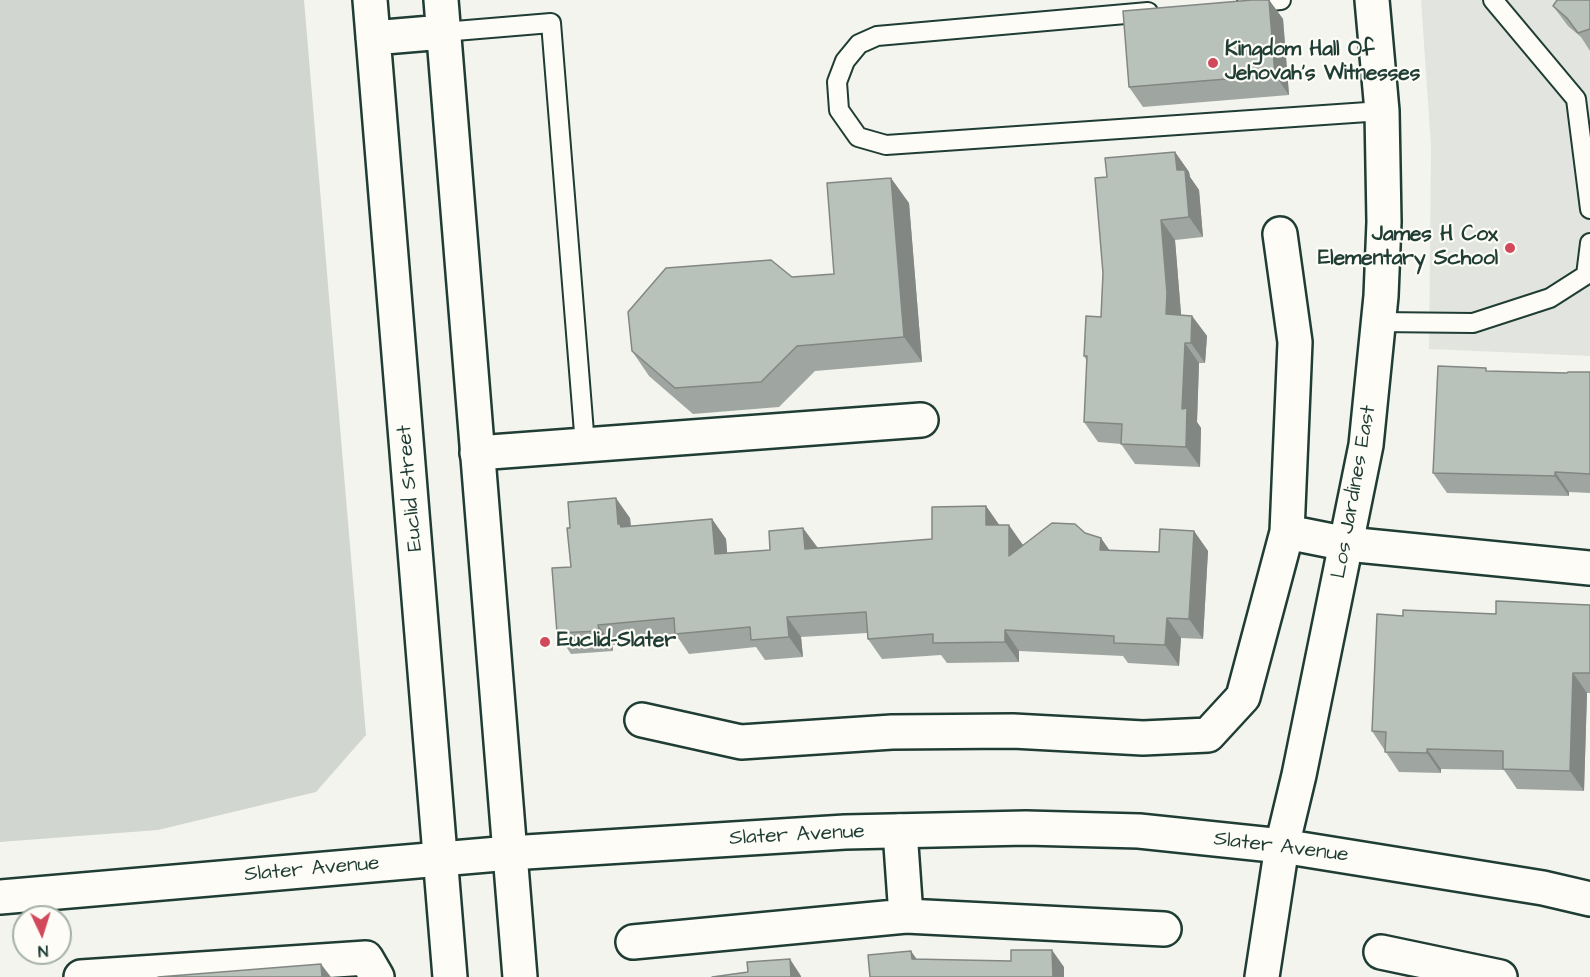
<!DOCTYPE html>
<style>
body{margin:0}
#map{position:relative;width:1590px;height:977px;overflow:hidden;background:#f4f4ef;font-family:"Architects Daughter",sans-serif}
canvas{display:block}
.north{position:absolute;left:12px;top:905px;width:60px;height:60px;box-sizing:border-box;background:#fdfcf7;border:2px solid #a4b0a9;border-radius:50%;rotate:176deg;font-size:16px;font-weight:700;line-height:24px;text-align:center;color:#1f3d34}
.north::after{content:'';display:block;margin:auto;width:21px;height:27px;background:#d1495b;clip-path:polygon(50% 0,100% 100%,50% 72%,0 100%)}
</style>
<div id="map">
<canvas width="1590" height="977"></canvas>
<div class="north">N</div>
</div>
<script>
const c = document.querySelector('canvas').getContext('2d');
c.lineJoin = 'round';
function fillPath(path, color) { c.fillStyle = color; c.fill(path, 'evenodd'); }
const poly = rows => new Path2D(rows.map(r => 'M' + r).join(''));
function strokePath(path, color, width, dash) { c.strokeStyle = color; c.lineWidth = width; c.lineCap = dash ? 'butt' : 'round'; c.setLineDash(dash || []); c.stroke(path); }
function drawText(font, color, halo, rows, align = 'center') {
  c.font = font + ' "Architects Daughter",sans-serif'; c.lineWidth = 4.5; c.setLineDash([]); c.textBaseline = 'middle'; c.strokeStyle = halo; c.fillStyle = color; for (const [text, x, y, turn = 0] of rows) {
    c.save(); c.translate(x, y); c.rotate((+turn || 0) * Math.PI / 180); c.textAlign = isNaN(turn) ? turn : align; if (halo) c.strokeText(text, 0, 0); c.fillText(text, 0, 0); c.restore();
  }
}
fillPath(poly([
 [1421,0,1590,0,1590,356,1429,349,1431,147]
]), '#e2e5df');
fillPath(poly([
 [0,0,304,0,366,735,316,792,158,830,0,842]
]), '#d1d6d1');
const lane = poly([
 [1493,0,1576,99,1590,209],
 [1247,3,1281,0],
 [1148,12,877,36,859,44,845,61,837,82,839,110,858,137,886,145,1382,111],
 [443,32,551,23,585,445],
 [1378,322,1473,323,1550,298,1586,275,1590,243]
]);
const street = poly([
 [1280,234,1295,342,1287,532,1347,544,1590,568],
 [477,453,921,420],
 [642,720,741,742,892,732,1013,731,1143,738,1208,735,1243,697,1287,532],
 [900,831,906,916],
 [633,942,906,916,1164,929],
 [1381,952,1500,977],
 [81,977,366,958,377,977],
 [1262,977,1282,846]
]);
const secondary = poly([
 [1282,846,1299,775,1366,445,1381,296,1384,222,1382,111,1372,0],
 [0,897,510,853,845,832,1026,828,1139,831,1282,846,1543,888,1590,899]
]);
const primary = poly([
 [370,0,450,977],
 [441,0,520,977],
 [373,38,443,32]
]);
strokePath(lane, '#1f3d34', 22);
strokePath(street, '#1f3d34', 38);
strokePath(secondary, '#1f3d34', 38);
strokePath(primary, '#1f3d34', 38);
strokePath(lane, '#fdfcf7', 18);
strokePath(street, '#fdfcf7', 33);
strokePath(secondary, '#fdfcf7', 33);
strokePath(primary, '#fdfcf7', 33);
fillPath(poly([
 [1252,0,1269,0,1283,19,1289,95,1143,107,1129,87],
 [1590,0,1590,51,1581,37,1568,26,1553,6],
 [1175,152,1189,172,1190,177,1199,190,1203,237,1175,240,1181,315,1192,316,1207,336,1205,363,1199,363,1197,422,1201,428,1200,467,1135,464,1121,444,1098,442,1084,422,1087,361,1084,356,1101,317,1107,177],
 [909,203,922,362,815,371,779,407,693,414,649,376,632,351,792,277,834,274],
 [1489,371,1567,373,1590,372,1590,493,1569,492,1569,496,1447,493,1433,473],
 [986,506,999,525,1023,545,1023,546,1085,533,1109,550,1159,552,1194,531,1208,551,1203,639,1181,638,1179,666,1128,663,1123,656,1019,651,1019,662,947,663,941,655,882,659,868,639,867,633,801,637,803,657,765,660,756,647,689,654,679,639,612,645,613,651,571,654,557,633,571,567,570,528,630,518,631,526,712,519,726,539,727,553,818,548,932,539],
 [1590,605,1590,693,1587,693,1584,791,1517,789,1504,770,1441,769,1441,773,1399,772,1372,731,1403,616,1496,614]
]), '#9fa6a1');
fillPath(poly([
 [1269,0,1283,19,1289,95,1275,75],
 [1175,152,1189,172,1190,177,1199,190,1203,237,1189,217,1177,170],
 [891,178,909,203,922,362,904,337],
 [1161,220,1175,240,1181,313,1180,335,1166,314],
 [1192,316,1207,336,1205,363,1191,343],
 [1185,343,1199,363,1197,422,1201,428,1200,467,1186,447,1182,409],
 [1555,472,1569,492,1569,496,1555,476],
 [616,498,630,518,632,540,618,524],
 [986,506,1000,526,986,525],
 [712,519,726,539,729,574,715,554],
 [1009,525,1023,545,1023,577,1009,556],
 [803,528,818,548,805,549],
 [1194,531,1208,551,1203,639,1189,619],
 [1101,538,1115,558,1100,550],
 [787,617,801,637,803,657,789,637],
 [1167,618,1181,638,1179,666,1165,645],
 [598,625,612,645,613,651,599,631],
 [1005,630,1019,651,1019,662,1005,642],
 [1573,673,1587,693,1584,791,1570,771],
 [1427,749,1441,769,1441,773,1427,753],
 [1052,950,1064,967,1064,977,1053,977],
 [911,951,923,968,912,959],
 [790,959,801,976,801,977,791,977],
 [321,964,331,977,322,977]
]), '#828783');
const building = poly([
 [1252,0,1269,0,1275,75,1129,87,1123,11,1252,0],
 [1557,0,1590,0,1590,29,1578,33,1567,18,1553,6,1557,0],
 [1175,152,1177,170,1185,170,1189,217,1161,220,1167,293,1166,314,1192,316,1191,343,1185,343,1182,409,1187,408,1186,447,1121,444,1122,424,1084,422,1087,356,1084,356,1086,316,1101,317,1103,273,1095,178,1107,177,1105,158,1175,152],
 [891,178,904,337,797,346,761,382,675,388,632,351,628,312,666,268,771,260,792,277,834,274,827,183,891,178],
 [1438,366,1486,368,1486,371,1567,373,1568,372,1590,372,1590,474,1555,472,1555,476,1433,473,1438,366],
 [616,498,618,524,620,524,621,527,712,519,715,554,770,550,769,531,803,528,805,549,932,539,932,507,986,506,986,525,1009,525,1009,556,1052,523,1075,524,1085,533,1101,538,1100,550,1159,552,1160,529,1194,531,1189,619,1167,618,1165,645,1114,643,1114,636,1005,630,1005,642,933,643,933,634,868,639,866,612,787,617,789,637,751,640,750,627,675,634,674,618,598,625,599,631,557,633,552,568,571,567,567,528,570,528,568,502,616,498],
 [1496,601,1590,605,1590,673,1573,673,1570,771,1503,769,1503,751,1427,749,1427,753,1385,752,1386,732,1372,731,1377,614,1403,616,1403,610,1496,614,1496,601],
 [1011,950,1052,950,1053,977,870,977,868,955,911,951,912,959,1011,961,1011,950],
 [790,959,791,977,712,977,748,972,747,962,790,959],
 [321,964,322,977,158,977,321,964]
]);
fillPath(building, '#b9c1bb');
strokePath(building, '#828783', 1.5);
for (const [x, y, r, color] of [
 [1213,63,6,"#d1495b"],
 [1510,248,6,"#d1495b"],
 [545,642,6,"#d1495b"]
]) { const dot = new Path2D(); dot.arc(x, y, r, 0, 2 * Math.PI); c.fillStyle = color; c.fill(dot); strokePath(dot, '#fdfcf7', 2); }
drawText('bold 21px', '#1f3d34', '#fdfcf7', [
 ["Kingdom Hall Of",1225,51],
 ["Jehovah's Witnesses",1225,75],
 ["James H Cox",1498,236,"right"],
 ["Elementary School",1498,260,"right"],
 ["Euclid-Slater",557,642]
], 'left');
drawText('21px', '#1f3d34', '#fdfcf7', [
 ["Euclid Street",411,488,-95],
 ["Los Jardines East",1355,492,-80],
 ["Slater Avenue",797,836,-3],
 ["Slater Avenue",1281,848,7],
 ["Slater Avenue",312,870,-5]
]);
</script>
